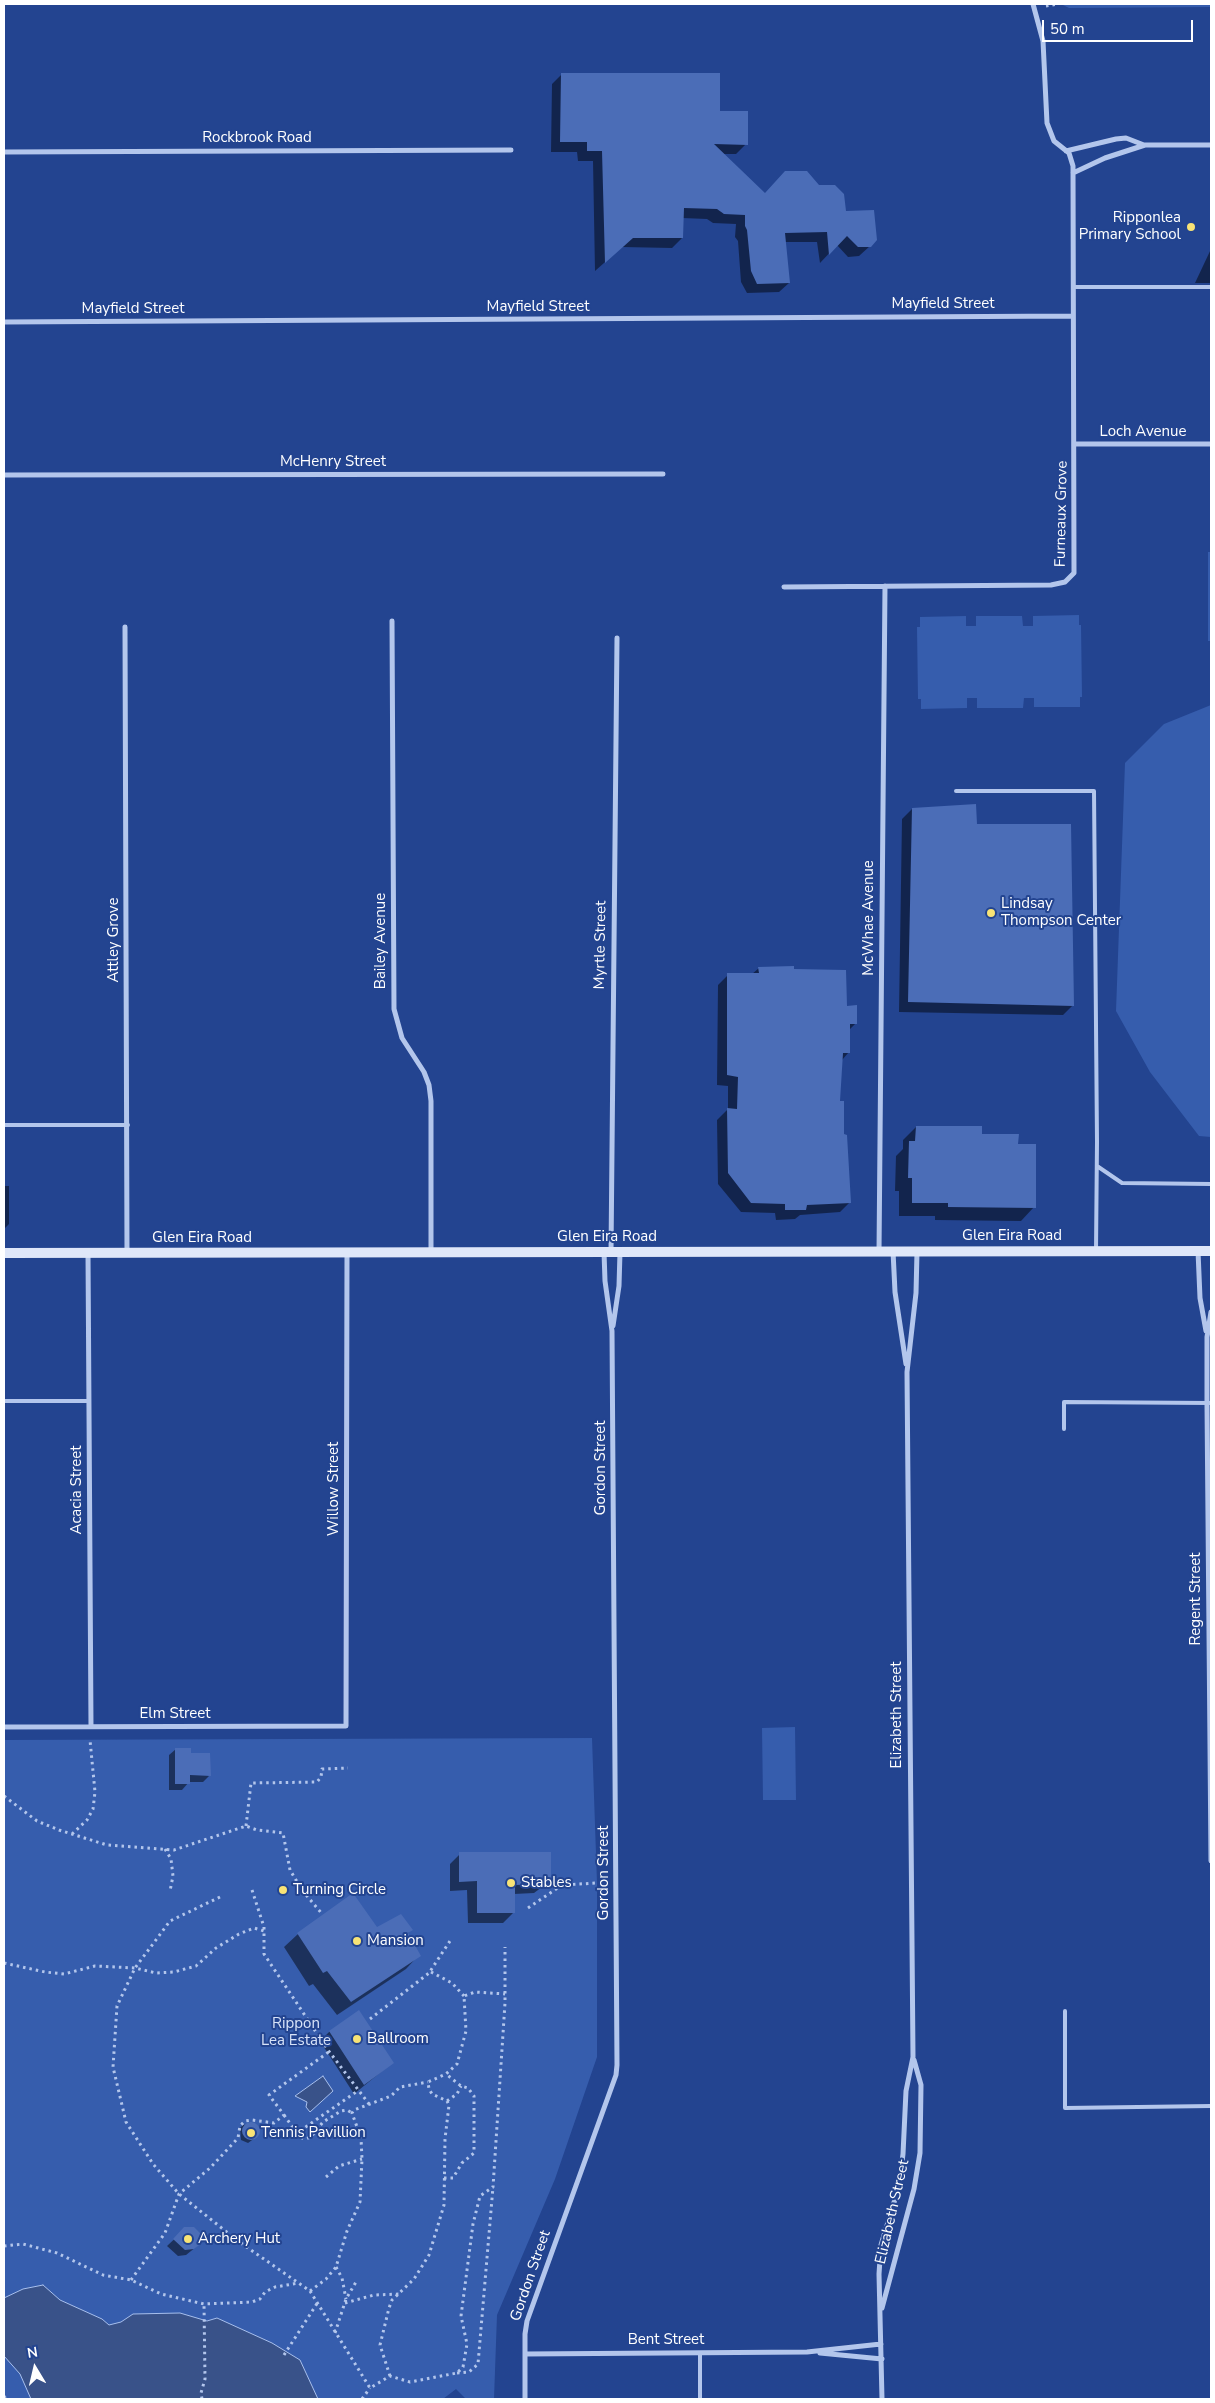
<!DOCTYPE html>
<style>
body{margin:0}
#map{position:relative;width:1215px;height:2403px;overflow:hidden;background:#234490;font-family:"Nunito Sans",sans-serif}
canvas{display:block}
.frame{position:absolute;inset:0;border:5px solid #fff;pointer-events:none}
.north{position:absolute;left:10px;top:2343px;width:50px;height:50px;-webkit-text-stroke:4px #234490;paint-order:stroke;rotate:351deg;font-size:14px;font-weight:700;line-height:20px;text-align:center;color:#fff}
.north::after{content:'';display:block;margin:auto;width:18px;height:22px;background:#fff;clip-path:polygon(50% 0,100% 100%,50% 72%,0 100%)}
.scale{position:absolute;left:1042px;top:20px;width:151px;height:22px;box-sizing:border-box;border:2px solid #fff;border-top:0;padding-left:6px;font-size:15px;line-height:18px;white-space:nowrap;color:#fff;-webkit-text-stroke:4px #234490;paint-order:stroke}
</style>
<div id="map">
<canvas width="1215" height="2403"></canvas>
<div class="frame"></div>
<div class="north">N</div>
<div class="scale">50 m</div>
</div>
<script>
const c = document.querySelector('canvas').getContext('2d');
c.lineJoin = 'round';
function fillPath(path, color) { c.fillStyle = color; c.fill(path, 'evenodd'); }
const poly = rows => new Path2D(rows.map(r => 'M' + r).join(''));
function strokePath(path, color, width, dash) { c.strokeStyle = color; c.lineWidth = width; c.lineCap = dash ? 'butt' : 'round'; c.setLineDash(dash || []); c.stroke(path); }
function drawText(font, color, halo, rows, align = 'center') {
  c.font = font + ' "Nunito Sans",sans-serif'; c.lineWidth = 4; c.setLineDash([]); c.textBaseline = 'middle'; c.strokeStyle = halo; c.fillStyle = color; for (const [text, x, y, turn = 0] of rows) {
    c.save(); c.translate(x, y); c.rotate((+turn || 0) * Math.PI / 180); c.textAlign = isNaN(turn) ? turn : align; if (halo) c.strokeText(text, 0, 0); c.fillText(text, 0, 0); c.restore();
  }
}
fillPath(poly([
 [1061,4,1211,4,1211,7,1069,8],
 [1208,552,1211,552,1211,641,1208,641],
 [1079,615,1079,625,1081,625,1082,697,1080,697,1080,707,1034,707,1034,698,1024,698,1023,708,977,708,977,698,967,698,967,708,921,709,921,699,918,699,917,627,920,627,920,617,966,616,966,626,976,626,976,616,1022,616,1023,626,1033,626,1033,616],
 [1211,705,1211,1137,1199,1136,1150,1072,1116,1011,1125,763,1164,724],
 [795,1727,796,1800,763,1800,762,1728],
 [592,1738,597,1883,597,2057,555,2179,497,2315,494,2399,466,2399,456,2389,443,2399,4,2399,4,1740]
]), '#365dad');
const water = poly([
 [323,2076,333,2091,310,2112,306,2107,307,2102,295,2096,323,2076],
 [43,2285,60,2300,102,2319,109,2325,121,2322,133,2314,180,2313,207,2321,217,2318,272,2343,300,2360,318,2399,31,2399,20,2374,4,2356,4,2298,23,2289,43,2285]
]);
fillPath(water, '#395289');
strokePath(water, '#a7bfed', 1);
fillPath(poly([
 [562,74,719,112,746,144,736,154,723,154,765,194,845,212,870,246,859,256,848,257,837,245,820,263,817,242,785,242,789,283,779,292,747,293,741,282,738,241,735,237,736,224,713,223,707,219,682,218,682,238,672,248,622,247,595,271,593,161,578,161,577,152,551,152,552,84],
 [1211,249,1211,283,1195,283],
 [912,809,976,825,1073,1005,1063,1015,899,1012,902,819],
 [759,968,846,1007,856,1023,849,1030,849,1052,842,1060,839,1102,850,1202,840,1212,800,1215,795,1219,776,1220,775,1213,741,1212,718,1184,717,1120,728,1109,728,1086,717,1085,718,985,728,975,752,974],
 [916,1127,981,1136,1034,1207,1021,1221,935,1220,935,1216,899,1216,899,1191,895,1191,896,1156,903,1149,903,1140],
 [4,1186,9,1186,9,1224,4,1229],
 [176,1749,190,1754,209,1776,203,1782,189,1782,182,1790,169,1790,169,1755],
 [460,1854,550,1881,534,1893,514,1894,513,1913,503,1923,468,1923,467,1890,450,1891,450,1864],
 [352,1895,376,1929,411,1930,407,1934,419,1955,406,1969,337,2015,313,1984,309,1986,284,1947,298,1934],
 [330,2031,392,2063,354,2094,320,2041],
 [252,2123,257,2125,259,2130,255,2138,248,2143,241,2140,240,2128,243,2125],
 [185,2229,201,2243,186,2255,178,2256,167,2246]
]), '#0007');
fillPath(poly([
 [561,73,720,73,720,111,748,111,748,145,714,144,765,193,785,171,807,171,819,185,835,185,844,194,846,211,874,210,877,240,871,247,858,247,847,236,829,255,827,232,785,233,790,283,757,284,751,271,747,230,745,226,745,215,724,214,717,209,684,208,683,238,633,238,605,263,602,151,587,151,587,142,560,142],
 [976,804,977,824,1071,824,1074,1006,908,1002,912,808],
 [794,966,794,969,846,970,847,1006,857,1005,857,1024,850,1024,850,1053,843,1053,840,1101,844,1101,844,1134,847,1135,851,1203,807,1205,806,1210,785,1210,785,1204,751,1203,728,1173,727,1108,737,1109,738,1077,727,1075,727,973,759,973,758,967],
 [916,1126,982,1126,982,1134,1019,1134,1018,1144,1036,1144,1036,1208,948,1207,948,1203,912,1203,912,1178,908,1178,909,1141,915,1141],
 [175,1748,191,1748,191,1753,210,1753,211,1776,190,1775,190,1784,175,1784],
 [459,1852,551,1852,551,1881,546,1881,546,1884,515,1885,515,1913,477,1913,477,1881,459,1882],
 [353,1893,377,1927,401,1914,413,1930,408,1933,421,1956,351,2002,327,1971,323,1973,297,1933],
 [359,2010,394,2063,364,2085,329,2031],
 '242 2131a9 9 0 1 1 18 0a9 9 0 1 1-18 0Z',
 [184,2227,194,2227,201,2234,202,2243,194,2249,185,2250,173,2239]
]), '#4b6db7');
strokePath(poly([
 [1046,6,1058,4],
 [4,1796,37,1821,59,1830,107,1845,174,1850,246,1826,257,1830,283,1833,290,1870,302,1890,323,1915],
 [246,1826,251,1783,317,1782,321,1777,322,1769,348,1768],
 [72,1834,87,1820,93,1809,95,1792,90,1740],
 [165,1849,171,1859,173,1876,170,1891],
 [252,1890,264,1927,264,1954,328,2050,369,2104],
 [220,1897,170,1921,135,1968,117,2006,113,2067,126,2122,153,2164,179,2194,238,2241,310,2291,370,2388,390,2376,410,2382,457,2373,463,2367,467,2344,461,2316,473,2224,480,2196,493,2187,505,2003,505,1947],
 [528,1908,562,1885,597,1883],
 [4,1963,45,1972,64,1974,95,1966,135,1968,156,1973,174,1972,196,1966,216,1948,239,1934,254,1928,264,1931],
 [431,1972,452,1983,464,1996],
 [370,2019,429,1973,450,1941],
 [447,2101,457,2094,461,2086],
 [284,2115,297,2133,359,2090],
 [297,2133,299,2137,305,2139,311,2137,323,2122,341,2111,347,2110,352,2113],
 [326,2177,339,2166,362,2159],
 [444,2178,453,2178,462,2163,474,2153,474,2096,468,2088,461,2086,446,2074],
 [4,2246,23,2244,57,2253,103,2275,131,2280,161,2294,204,2304,252,2302,260,2299,265,2292,275,2287,299,2283],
 [336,2267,342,2278,346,2299],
 [131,2280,165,2233,179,2194,210,2168,238,2138,240,2126,245,2121,252,2120,274,2123,284,2115,269,2095,330,2051],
 [310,2291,326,2279,336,2267,347,2231,360,2202,362,2159,361,2138,352,2113,354,2110,391,2096,400,2087,428,2082],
 [345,2303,374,2295,399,2294],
 [335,2333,346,2299,356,2282],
 [284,2355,318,2302],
 [457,2373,469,2372,478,2364,493,2187],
 [390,2376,380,2345,389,2308,392,2300,414,2279,429,2255,444,2205,445,2139,449,2105,447,2101,432,2094,429,2089,428,2082,446,2074,457,2064,466,2031,464,1996,475,1992,505,1994],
 [4,2396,6,2399],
 [202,2399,201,2393,205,2379,204,2304],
 [362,2399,370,2388]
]), '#b3c6ec', 3, [2.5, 4]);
strokePath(poly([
 [1074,287,1211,287],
 [956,791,1094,791,1097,1142,1096,1251],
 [4,1125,128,1125],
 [1097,1166,1122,1183,1211,1184],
 [4,1401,89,1401],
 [1064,1429,1064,1402,1211,1403],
 [1065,2011,1065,2108,1211,2106],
 [700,2353,700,2399]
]), '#b3c6ec', 4);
strokePath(poly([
 [1066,151,1116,139,1126,138,1144,145],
 [4,152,511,150],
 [1073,173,1105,158,1145,145,1211,145],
 [4,322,1073,316],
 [1075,444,1211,444],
 [4,475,663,474],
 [784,587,1051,585,1065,582,1074,573,1073,166,1069,153,1054,141,1047,123,1043,41,1033,4],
 [392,621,394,1009,402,1038,424,1072,429,1085,431,1101,431,1252],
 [125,627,127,1253],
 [893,1251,895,1292,906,1364],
 [1198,1251,1200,1298,1206,1331],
 [611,1252,617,638],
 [879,1252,885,586],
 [88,1253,91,1726],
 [1211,1312,1207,1337,1207,1403,1211,1861],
 [613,1326,619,1286,620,1252],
 [4,1727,346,1726,347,1253],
 [882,2308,914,2189,920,2153,921,2085,914,2060],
 [820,2353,882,2359],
 [525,2354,807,2352,881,2344],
 [525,2399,525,2334,527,2321,616,2075,617,2065,612,1331,605,1281,604,1252],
 [882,2399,879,2274,881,2245,899,2186,903,2154,906,2091,913,2057,907,1372,916,1293,917,1252]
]), '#b3c6ec', 5);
strokePath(poly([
 [4,1253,1211,1251]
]), '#dfe7f9', 10);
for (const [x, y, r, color] of [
 [1191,227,5,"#f8e376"],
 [991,913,5,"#f8e376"],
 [511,1883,5,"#f8e376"],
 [283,1890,5,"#f8e376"],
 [357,1941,5,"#f8e376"],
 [357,2039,5,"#f8e376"],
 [251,2133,5,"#f8e376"],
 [188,2239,5,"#f8e376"]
]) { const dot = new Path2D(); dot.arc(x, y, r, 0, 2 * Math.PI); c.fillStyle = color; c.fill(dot); strokePath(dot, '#234490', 2); }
drawText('15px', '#fff', '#234490', [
 ["Rockbrook Road",257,138],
 ["Mayfield Street",943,304],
 ["Mayfield Street",538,307],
 ["Mayfield Street",133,309],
 ["Loch Avenue",1143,432],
 ["McHenry Street",333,462],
 ["Furneaux Grove",1062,514,-89],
 ["McWhae Avenue",869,918,-90],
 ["Attley Grove",114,940,-90],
 ["Bailey Avenue",381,941,-90],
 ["Myrtle Street",601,945,-89],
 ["Glen Eira Road",1012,1236],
 ["Glen Eira Road",607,1237],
 ["Glen Eira Road",202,1238],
 ["Gordon Street",601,1468,-90],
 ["Willow Street",334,1489,-90],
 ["Acacia Street",77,1490,-90],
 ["Regent Street",1196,1599,-90],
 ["Elm Street",175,1714],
 ["Elizabeth Street",897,1715,-90],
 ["Gordon Street",604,1873,-90],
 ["Elizabeth Street",893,2212,-77],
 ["Gordon Street",531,2276,-71],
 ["Bent Street",666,2340]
]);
drawText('15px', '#fff', '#234490', [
 ["Ripponlea",1181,218,"right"],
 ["Primary School",1181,235,"right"],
 ["Lindsay",1001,904],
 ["Thompson Center",1001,921],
 ["Stables",521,1883],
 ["Turning Circle",293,1890],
 ["Mansion",367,1941],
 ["Ballroom",367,2039],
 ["Tennis Pavillion",261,2133],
 ["Archery Hut",198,2239]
], 'left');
drawText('15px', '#d8e3f9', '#234490', [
 ["Rippon",296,2024],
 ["Lea Estate",296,2041]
]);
</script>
